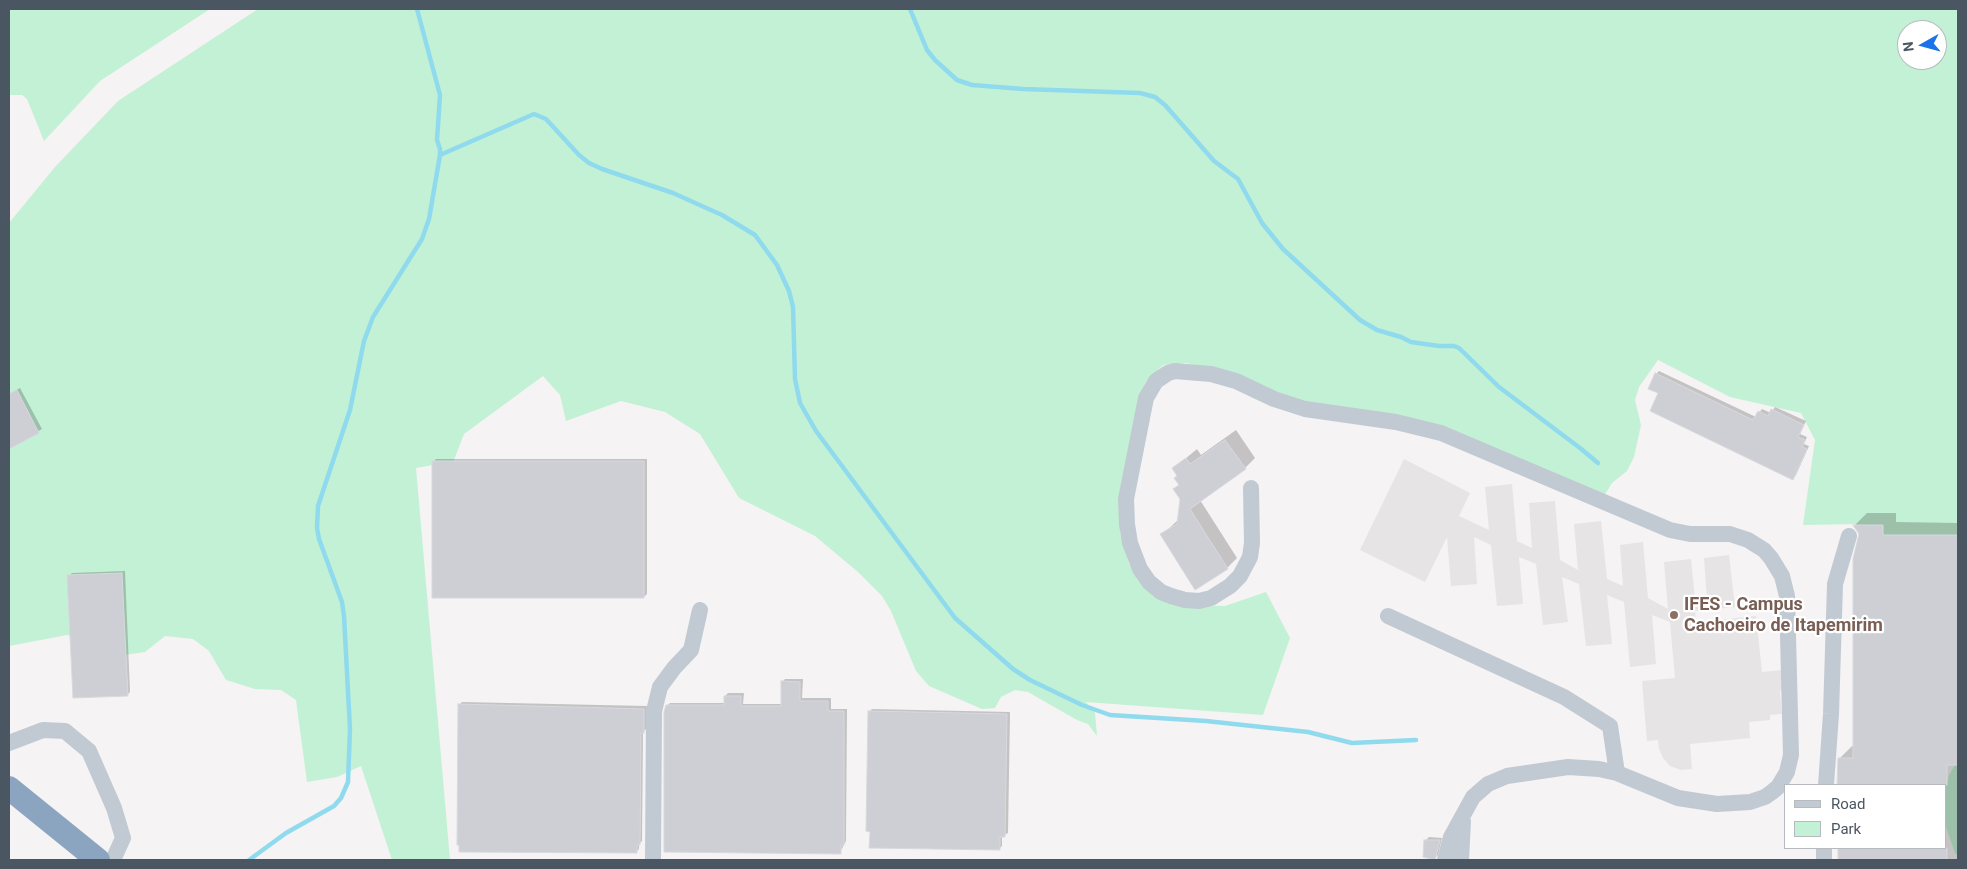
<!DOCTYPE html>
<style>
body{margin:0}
#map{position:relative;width:1967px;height:869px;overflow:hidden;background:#f5f3f3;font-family:Roboto,sans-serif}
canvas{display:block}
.frame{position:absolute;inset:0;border:10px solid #4a5661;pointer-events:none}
.legend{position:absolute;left:1784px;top:784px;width:162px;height:65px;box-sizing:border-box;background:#fff;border:1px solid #b7bbc0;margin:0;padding:6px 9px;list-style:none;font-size:15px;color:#4a5661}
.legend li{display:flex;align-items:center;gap:10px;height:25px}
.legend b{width:25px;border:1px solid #b7bbc0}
.north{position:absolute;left:1897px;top:20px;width:50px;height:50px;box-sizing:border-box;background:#fff;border:1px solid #b7bbc0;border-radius:50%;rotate:263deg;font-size:14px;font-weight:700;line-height:20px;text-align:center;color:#4a5661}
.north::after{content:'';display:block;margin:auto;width:18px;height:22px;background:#1a73e8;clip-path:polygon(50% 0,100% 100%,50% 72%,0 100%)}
</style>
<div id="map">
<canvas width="1967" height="869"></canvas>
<div class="frame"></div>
<ul class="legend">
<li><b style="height:6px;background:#c1cad2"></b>Road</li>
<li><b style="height:14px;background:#c3f1d5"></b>Park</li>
</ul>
<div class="north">N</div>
</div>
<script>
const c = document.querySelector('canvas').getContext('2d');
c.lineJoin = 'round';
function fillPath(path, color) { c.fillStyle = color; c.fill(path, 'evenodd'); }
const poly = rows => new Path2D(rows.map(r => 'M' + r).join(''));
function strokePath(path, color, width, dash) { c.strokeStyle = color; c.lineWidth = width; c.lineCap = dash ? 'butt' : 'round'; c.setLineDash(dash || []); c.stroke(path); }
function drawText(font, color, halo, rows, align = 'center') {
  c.font = font + ' Roboto,sans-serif'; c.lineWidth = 4.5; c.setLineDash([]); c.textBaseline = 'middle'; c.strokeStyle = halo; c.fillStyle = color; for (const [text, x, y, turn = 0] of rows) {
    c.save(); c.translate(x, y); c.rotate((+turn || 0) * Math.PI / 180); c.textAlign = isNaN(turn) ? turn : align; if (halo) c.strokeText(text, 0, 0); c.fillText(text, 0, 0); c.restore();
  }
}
fillPath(poly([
 [1404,459,1470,493,1459,516,1489,530,1485,487,1512,484,1517,541,1532,548,1529,503,1555,501,1560,560,1578,570,1574,524,1601,521,1607,579,1623,586,1620,545,1643,542,1648,598,1668,609,1664,562,1691,559,1695,599,1707,598,1704,558,1729,555,1735,607,1695,611,1696,622,1756,616,1762,672,1782,670,1784,690,1780,691,1782,714,1770,715,1770,720,1749,722,1750,738,1690,744,1692,769,1681,770,1670,766,1663,758,1659,749,1658,740,1647,741,1642,681,1675,678,1670,622,1652,615,1656,664,1630,667,1624,602,1607,595,1612,644,1586,646,1579,584,1562,577,1568,622,1543,625,1536,564,1519,557,1523,604,1497,606,1491,545,1474,537,1477,584,1451,586,1447,537,1425,582,1360,550]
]), '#e6e4e5');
fillPath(poly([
 [9,9,210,9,100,81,44,141,27,99,22,95,9,95],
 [258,9,1958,9,1958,540,1922,548,1865,537,1856,524,1803,525,1815,440,1801,413,1730,397,1658,360,1639,387,1635,400,1641,425,1634,457,1627,471,1612,483,1604,496,1427,422,1283,403,1227,372,1186,363,1163,365,1145,383,1123,479,1120,533,1129,564,1154,595,1184,605,1225,606,1266,592,1290,638,1263,715,1086,702,1095,713,1097,736,1088,724,1077,720,1028,692,1015,690,1001,697,995,708,982,709,929,686,916,671,891,611,882,596,858,572,815,536,739,498,700,434,665,412,621,401,566,421,560,395,543,376,464,434,449,473,433,465,416,468,450,860,392,860,361,766,337,777,307,782,296,700,281,690,255,689,226,680,209,651,193,639,165,636,145,652,124,655,108,646,67,635,9,646,9,223,55,167,118,101],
 [1907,30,1937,30,1937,60,1907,60],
 [1958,760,1958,856,1955,853,1946,827,1946,786,1949,775]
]), '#c3f1d5');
fillPath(poly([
 [1659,371,1756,417,1762,409,1771,413,1775,407,1806,421,1800,434,1807,437,1804,444,1809,446,1796,475,1793,478,1659,393,1656,374],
 [20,388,42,429,9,448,9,394],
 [1236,430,1255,458,1245,468,1200,500,1237,558,1227,568,1162,535,1178,520,1181,499,1175,489,1180,484,1178,476,1173,469,1197,449,1201,455],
 [436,459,647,459,647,594,644,597,433,462],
 [1867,513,1896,513,1896,522,1958,523,1958,860,1839,860,1839,848,1946,848,1946,785,1839,785,1839,759,1852,746,1854,746,1860,534,1854,526],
 [125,571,130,692,127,695,69,576,72,573],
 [785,679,803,679,802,698,831,698,831,709,847,709,846,841,840,852,667,706,670,703,725,703,725,696,728,693,744,693,743,704,782,704,782,682],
 [462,702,647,706,646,729,643,732,642,841,639,844,639,849,636,852,459,705],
 [872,709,1010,712,1008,833,1002,836,1002,846,999,849,871,830,869,712],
 [1429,837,1442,838,1438,855,1435,858,1426,840]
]), '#0003');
strokePath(poly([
 [910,9,927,50,935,60,957,80,972,85,1023,89,1140,93,1155,97,1165,105,1214,161,1238,179,1262,223,1283,249,1360,320,1377,330,1401,337,1411,342,1439,346,1454,346,1459,348,1499,387,1580,448,1598,463],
 [440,155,534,114,546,119,579,155,589,163,602,169,673,193,722,215,755,235,777,265,789,291,793,307,795,379,800,403,816,431,955,618,1013,669,1030,680,1082,705,1110,715,1206,721,1308,732,1352,743,1416,740],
 [249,860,286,833,334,806,341,798,348,782,350,729,344,616,342,602,319,539,317,528,318,506,350,410,364,341,373,317,422,239,429,219,440,155,440,149,437,140,440,95,417,9]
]), '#90daee', 4.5);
const building = poly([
 [1655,373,1753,420,1758,411,1768,416,1771,409,1804,425,1798,437,1805,440,1802,447,1807,449,1793,480,1650,411,1658,393,1648,389,1655,373],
 [17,390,39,433,9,449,9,394,17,390],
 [1225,440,1246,469,1190,509,1228,569,1195,590,1160,534,1177,524,1180,499,1173,489,1179,485,1174,478,1177,476,1172,468,1186,458,1190,464,1225,440],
 [432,461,644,461,644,598,432,598,432,461],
 [1853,525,1883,525,1883,535,1958,535,1958,765,1947,765,1947,785,1837,785,1838,758,1853,758,1853,559,1859,534,1853,525],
 [122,573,128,696,73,698,67,575,122,573],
 [781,681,800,682,800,701,828,701,828,711,844,711,844,845,841,845,841,854,664,852,664,712,666,705,724,705,724,696,741,696,741,706,781,706,781,681],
 [458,704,644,709,644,733,641,733,640,845,637,845,637,853,459,852,459,845,457,845,458,704],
 [868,711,1007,714,1005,837,1000,837,1000,850,869,848,870,832,866,831,868,711],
 [1424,840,1440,840,1435,860,1423,857,1424,840],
 [1838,848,1947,848,1947,860,1838,860,1838,848]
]);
fillPath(building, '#cdcfd5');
strokePath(building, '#d7d9de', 1);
strokePath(poly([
 [1251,488,1252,543,1250,557,1240,576,1230,586,1211,598,1199,601,1185,600,1171,596,1161,592,1149,582,1140,569,1130,543,1127,524,1126,499,1146,398,1156,381,1168,373,1175,371,1211,374,1236,381,1274,399,1305,409,1396,422,1441,433,1670,530,1690,534,1730,534,1748,540,1764,550,1771,558,1782,576,1787,596,1791,755,1787,772,1778,787,1772,792,1765,797,1750,802,1717,804,1678,798,1617,773,1599,769,1568,767,1507,776,1488,784,1473,797,1451,837,1445,860],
 [1388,616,1564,697,1610,726,1617,773],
 [9,743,43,730,65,731,89,751,114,808,123,838,113,860],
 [1826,785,1831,714,1835,584,1849,536],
 [1824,848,1824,860],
 [653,860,654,711,660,687,674,668,691,650,700,610],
 [1461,860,1463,821]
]), '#c1cad2', 16);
strokePath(poly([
 [9,788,98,860]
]), '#8ba5c1', 24);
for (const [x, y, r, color] of [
 [1674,615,5,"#8d6e63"]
]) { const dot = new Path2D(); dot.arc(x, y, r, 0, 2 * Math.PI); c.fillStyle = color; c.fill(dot); strokePath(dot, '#fff', 2); }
drawText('bold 18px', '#785e54', '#fff', [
 ["IFES - Campus",1684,605],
 ["Cachoeiro de Itapemirim",1684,626]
], 'left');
</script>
